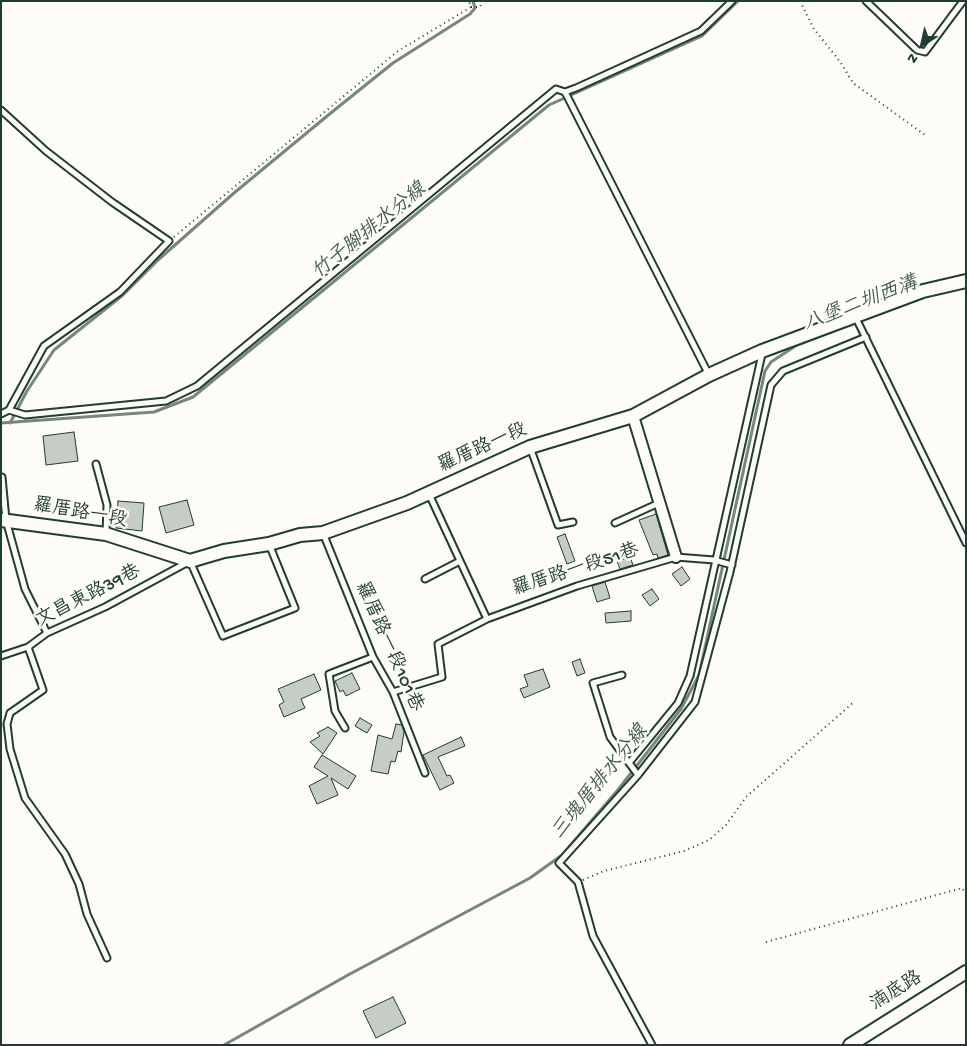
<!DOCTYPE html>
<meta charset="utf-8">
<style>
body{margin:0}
#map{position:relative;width:967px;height:1046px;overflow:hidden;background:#fdfcf7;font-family:"Gochi Hand",sans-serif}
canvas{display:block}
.frame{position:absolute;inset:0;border:2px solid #1f3d34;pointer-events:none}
.north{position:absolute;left:897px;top:20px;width:50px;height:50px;-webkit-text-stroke:4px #fdfcf7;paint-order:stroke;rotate:215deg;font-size:14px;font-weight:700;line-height:20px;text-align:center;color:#1f3d34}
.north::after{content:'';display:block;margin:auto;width:18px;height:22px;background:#1f3d34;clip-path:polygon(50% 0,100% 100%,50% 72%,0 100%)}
</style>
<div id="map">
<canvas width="967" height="1046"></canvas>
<div class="frame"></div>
<div class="north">N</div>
</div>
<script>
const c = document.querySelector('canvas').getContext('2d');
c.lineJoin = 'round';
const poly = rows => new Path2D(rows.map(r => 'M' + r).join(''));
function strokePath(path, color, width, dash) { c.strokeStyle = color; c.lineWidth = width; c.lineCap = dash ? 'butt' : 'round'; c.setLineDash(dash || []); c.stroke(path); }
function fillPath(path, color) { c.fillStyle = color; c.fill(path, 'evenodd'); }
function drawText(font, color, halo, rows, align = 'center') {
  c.font = font + ' "Gochi Hand","LXGW WenKai TC",sans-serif'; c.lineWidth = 5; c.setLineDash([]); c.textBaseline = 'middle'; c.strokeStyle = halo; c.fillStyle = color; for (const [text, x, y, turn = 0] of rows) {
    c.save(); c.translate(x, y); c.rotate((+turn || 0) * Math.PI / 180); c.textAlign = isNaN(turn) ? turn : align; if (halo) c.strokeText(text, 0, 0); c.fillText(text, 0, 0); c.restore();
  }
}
strokePath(poly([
 [1,423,154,412,193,397,549,105,702,36,738,1],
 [10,423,27,391,54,350,123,295,158,260,234,193,332,112,393,63,470,14,475,8,473,1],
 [224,1045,348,975,530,878,562,855,617,791,681,709,699,675,765,371,771,362,797,345,849,325]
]), '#75877f', 3);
const building = poly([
 [74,432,78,461,46,465,43,436,74,432],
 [187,500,194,525,166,533,159,507,187,500],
 [118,501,144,503,142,531,116,528,118,501],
 [656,514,668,555,658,558,657,554,653,555,639,520,656,514],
 [565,534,575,561,567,564,557,537,565,534],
 [630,557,633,565,620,569,617,561,630,557],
 [682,567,690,579,681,586,672,574,682,567],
 [605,582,610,598,597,602,592,586,605,582],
 [652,589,659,599,650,606,642,595,652,589],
 [631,611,631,621,606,623,605,613,631,611],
 [580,659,585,673,577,676,572,662,580,659],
 [543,669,550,687,524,698,520,689,528,686,524,675,543,669],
 [352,673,360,689,346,696,343,690,340,692,335,681,352,673],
 [314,674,321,690,301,699,305,708,284,717,279,705,284,702,278,689,314,674],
 [360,718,372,725,367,733,355,726,360,718],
 [396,724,402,725,404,732,401,752,398,751,395,762,391,761,388,774,371,771,378,735,392,739,396,724],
 [328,727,337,733,323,754,310,742,320,736,317,733,328,727],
 [461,737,465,746,438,757,447,776,450,775,454,783,440,790,423,755,461,737],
 [322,755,356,776,348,789,331,778,338,795,317,804,309,786,328,776,314,767,322,755],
 [393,997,406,1023,376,1038,363,1011,393,997]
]);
fillPath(building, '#c6cdc7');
strokePath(building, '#1f3d34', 1);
const service = poly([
 [866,1,917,50,925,52,963,1],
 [565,92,709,375],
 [1,110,46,151,112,202,169,241,120,292,44,346,9,410,1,414],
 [855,316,966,543],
 [9,410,25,415,166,401,197,386,556,89,565,92,576,88,701,31,732,1],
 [530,447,558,525,573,522],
 [96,464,107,505,106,534],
 [2,477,6,520,25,589,47,633],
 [429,494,487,619],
 [615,523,659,503],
 [323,533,373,657,393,692,425,773],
 [425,579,460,561],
 [28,647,43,690,10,713,7,724,10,749,25,798,65,854,79,884,87,914,107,958],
 [1,656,28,647,47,633,105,607,190,561,223,636,295,608,269,544],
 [622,675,593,683,610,737,638,775],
 [393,692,442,677,438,644,487,619,577,586,676,557,714,560,732,565],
 [345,728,335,711,329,674,373,657],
 [629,763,678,703,690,676,762,354],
 [652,1045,593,936,578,882,559,863,638,775,695,702,730,572,771,385,783,371,866,337]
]);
const minor = poly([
 [633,416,676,557]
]);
const tertiary = poly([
 [1,520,106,534,190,561,224,551,269,544,300,535,323,533,407,503,530,447,633,416,709,375,762,351,923,291,966,281],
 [850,1045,966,972]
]);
strokePath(service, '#1f3d34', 9);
strokePath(minor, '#1f3d34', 14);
strokePath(tertiary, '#1f3d34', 16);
strokePath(poly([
 [800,1,814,29,841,63,853,83,925,135],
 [471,7,480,7,483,1],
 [174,237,398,51,471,7,469,1],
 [583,880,604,871,684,851,709,840,726,825,746,797,855,701],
 [766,942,962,888,966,894]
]), '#1f3d34', 2, [1, 4]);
strokePath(service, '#fdfcf7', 5);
strokePath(minor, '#fdfcf7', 10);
strokePath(tertiary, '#fdfcf7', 12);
drawText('19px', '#1f3d34', '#fdfcf7', [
 ["羅厝路一段",483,449,-24],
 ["羅厝路一段",80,514,10],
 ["羅厝路一段51巷",576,571,-18],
 ["文昌東路39巷",89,597,-27],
 ["羅厝路一段101巷",388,647,66],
 ["湳底路",897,992,-32]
]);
drawText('italic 20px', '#435c53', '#fdfcf7', [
 ["竹子腳排水分線",370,232,-39],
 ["八堡二圳西溝",861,305,-21],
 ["三塊厝排水分線",601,783,-51]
]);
</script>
